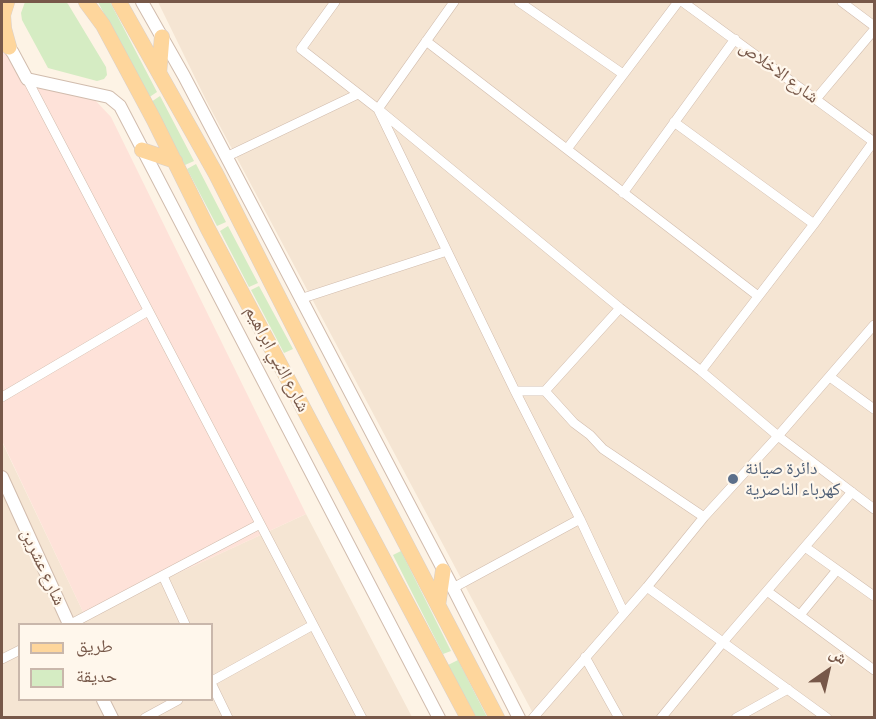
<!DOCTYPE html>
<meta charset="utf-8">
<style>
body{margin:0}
#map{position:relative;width:876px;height:719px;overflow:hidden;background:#fdf3e5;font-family:"Alegreya Sans","Noto Naskh Arabic",sans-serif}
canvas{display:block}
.frame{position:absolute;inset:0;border:3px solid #775849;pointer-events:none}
.legend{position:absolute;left:18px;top:623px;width:195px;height:78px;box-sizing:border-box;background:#fff7ec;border:2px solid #c9b7ab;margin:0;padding:8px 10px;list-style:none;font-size:18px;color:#775849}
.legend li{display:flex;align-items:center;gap:12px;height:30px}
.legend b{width:30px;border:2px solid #c9b7ab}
.north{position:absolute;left:798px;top:641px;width:60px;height:60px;-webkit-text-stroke:4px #fff7ec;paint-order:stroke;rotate:34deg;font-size:16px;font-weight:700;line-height:24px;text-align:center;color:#775849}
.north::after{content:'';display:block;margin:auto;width:21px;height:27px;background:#775849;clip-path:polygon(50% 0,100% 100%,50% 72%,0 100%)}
</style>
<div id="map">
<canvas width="876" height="719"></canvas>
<div class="frame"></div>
<ul class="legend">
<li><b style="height:8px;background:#fed69c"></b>طريق</li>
<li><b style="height:16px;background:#d5ecc3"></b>حديقة</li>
</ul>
<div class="north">ش</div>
</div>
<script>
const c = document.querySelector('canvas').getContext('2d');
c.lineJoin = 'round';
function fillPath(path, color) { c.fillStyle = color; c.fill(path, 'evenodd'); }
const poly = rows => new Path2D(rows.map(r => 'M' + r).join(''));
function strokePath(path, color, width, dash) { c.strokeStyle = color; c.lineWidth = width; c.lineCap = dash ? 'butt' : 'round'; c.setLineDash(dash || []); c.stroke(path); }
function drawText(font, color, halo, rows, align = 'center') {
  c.font = font + ' "Alegreya Sans","Noto Naskh Arabic",sans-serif'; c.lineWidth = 4.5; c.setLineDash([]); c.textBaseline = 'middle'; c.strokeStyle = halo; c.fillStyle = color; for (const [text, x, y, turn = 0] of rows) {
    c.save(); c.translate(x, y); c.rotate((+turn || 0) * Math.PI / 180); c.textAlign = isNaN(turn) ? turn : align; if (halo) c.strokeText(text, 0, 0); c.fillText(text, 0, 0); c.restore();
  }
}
fillPath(poly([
 [158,2,874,2,874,717,535,717,207,102],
 [2,442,85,616,306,514,412,717,2,717],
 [20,624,212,624,212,700,20,700]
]), '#f5e5d3');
fillPath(poly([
 [2,45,28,85,94,99,111,117,306,514,85,616,2,441]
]), '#fee2d9');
fillPath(poly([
 [25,2,66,2,68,4,106,67,107,75,104,79,97,81,48,68,22,20,21,13],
 [98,2,110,2,157,92,148,98],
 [160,96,194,161,185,165,151,102],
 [196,164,226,222,217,226,187,169],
 [228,226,258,283,249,287,220,231],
 [259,286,293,349,284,353,251,290],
 [401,551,451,651,443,654,393,555],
 [458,660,487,717,476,717,448,665]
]), '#d5ecc3');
const minor = poly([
 [335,2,301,49,378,109,620,308,701,371,778,436,874,509],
 [454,2,378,109,515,391,580,519,624,613],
 [519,2,623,74],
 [683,2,874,142],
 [842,2,874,26],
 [426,41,758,296],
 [27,79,362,718],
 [816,99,874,30],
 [674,122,814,224],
 [567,149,678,2],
 [226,157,358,94],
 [623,193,735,39],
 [300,299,447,251],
 [701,371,814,224,874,141],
 [830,377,874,409],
 [515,391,545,391,620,308],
 [545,391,574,423,590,435,603,449,704,517],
 [2,397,148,311],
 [805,547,874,596],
 [163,576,185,624],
 [647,587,827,718],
 [453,588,580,519],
 [767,591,874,670],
 [800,615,837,570],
 [71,624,260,524],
 [585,657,619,718],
 [2,659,20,650],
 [212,681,313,625],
 [212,685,228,718],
 [145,718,178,700],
 [533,718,647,587,704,517,778,436,874,325],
 [661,718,723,642,852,492],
 [736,718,788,689]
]);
const tertiary = poly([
 [142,2,184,76,453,588,519,718],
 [4,40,13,53,27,79,109,97,120,106,439,718],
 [2,477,69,624],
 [103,700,112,718]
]);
const primary = poly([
 [7,2,3,15,4,29,9,47],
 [86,2,103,25,154,120,208,229,468,718],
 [119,2,216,174,338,414,497,718],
 [159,73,162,37],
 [142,150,175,161],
 [438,605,443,571]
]);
strokePath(minor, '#d1bcad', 10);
strokePath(tertiary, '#d1bcad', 14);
strokePath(primary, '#d9d0cc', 16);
strokePath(minor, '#fff', 9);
strokePath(tertiary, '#fff', 12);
strokePath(primary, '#fed69c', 15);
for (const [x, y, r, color] of [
 [733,479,6,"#5c6f8a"]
]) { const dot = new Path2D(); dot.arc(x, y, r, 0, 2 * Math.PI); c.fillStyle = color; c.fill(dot); strokePath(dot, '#fff7ec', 2); }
drawText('18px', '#775849', '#fff7ec', [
 ["شارع الاخلاص",779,72,36],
 ["شارع النبي ابراهيم",277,359,62],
 ["شارع عشرين",43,567,65]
]);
drawText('18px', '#4e5e75', '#fff7ec', [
 ["دائرة صيانة",745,469],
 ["كهرباء الناصرية",745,490]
], 'left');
</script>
